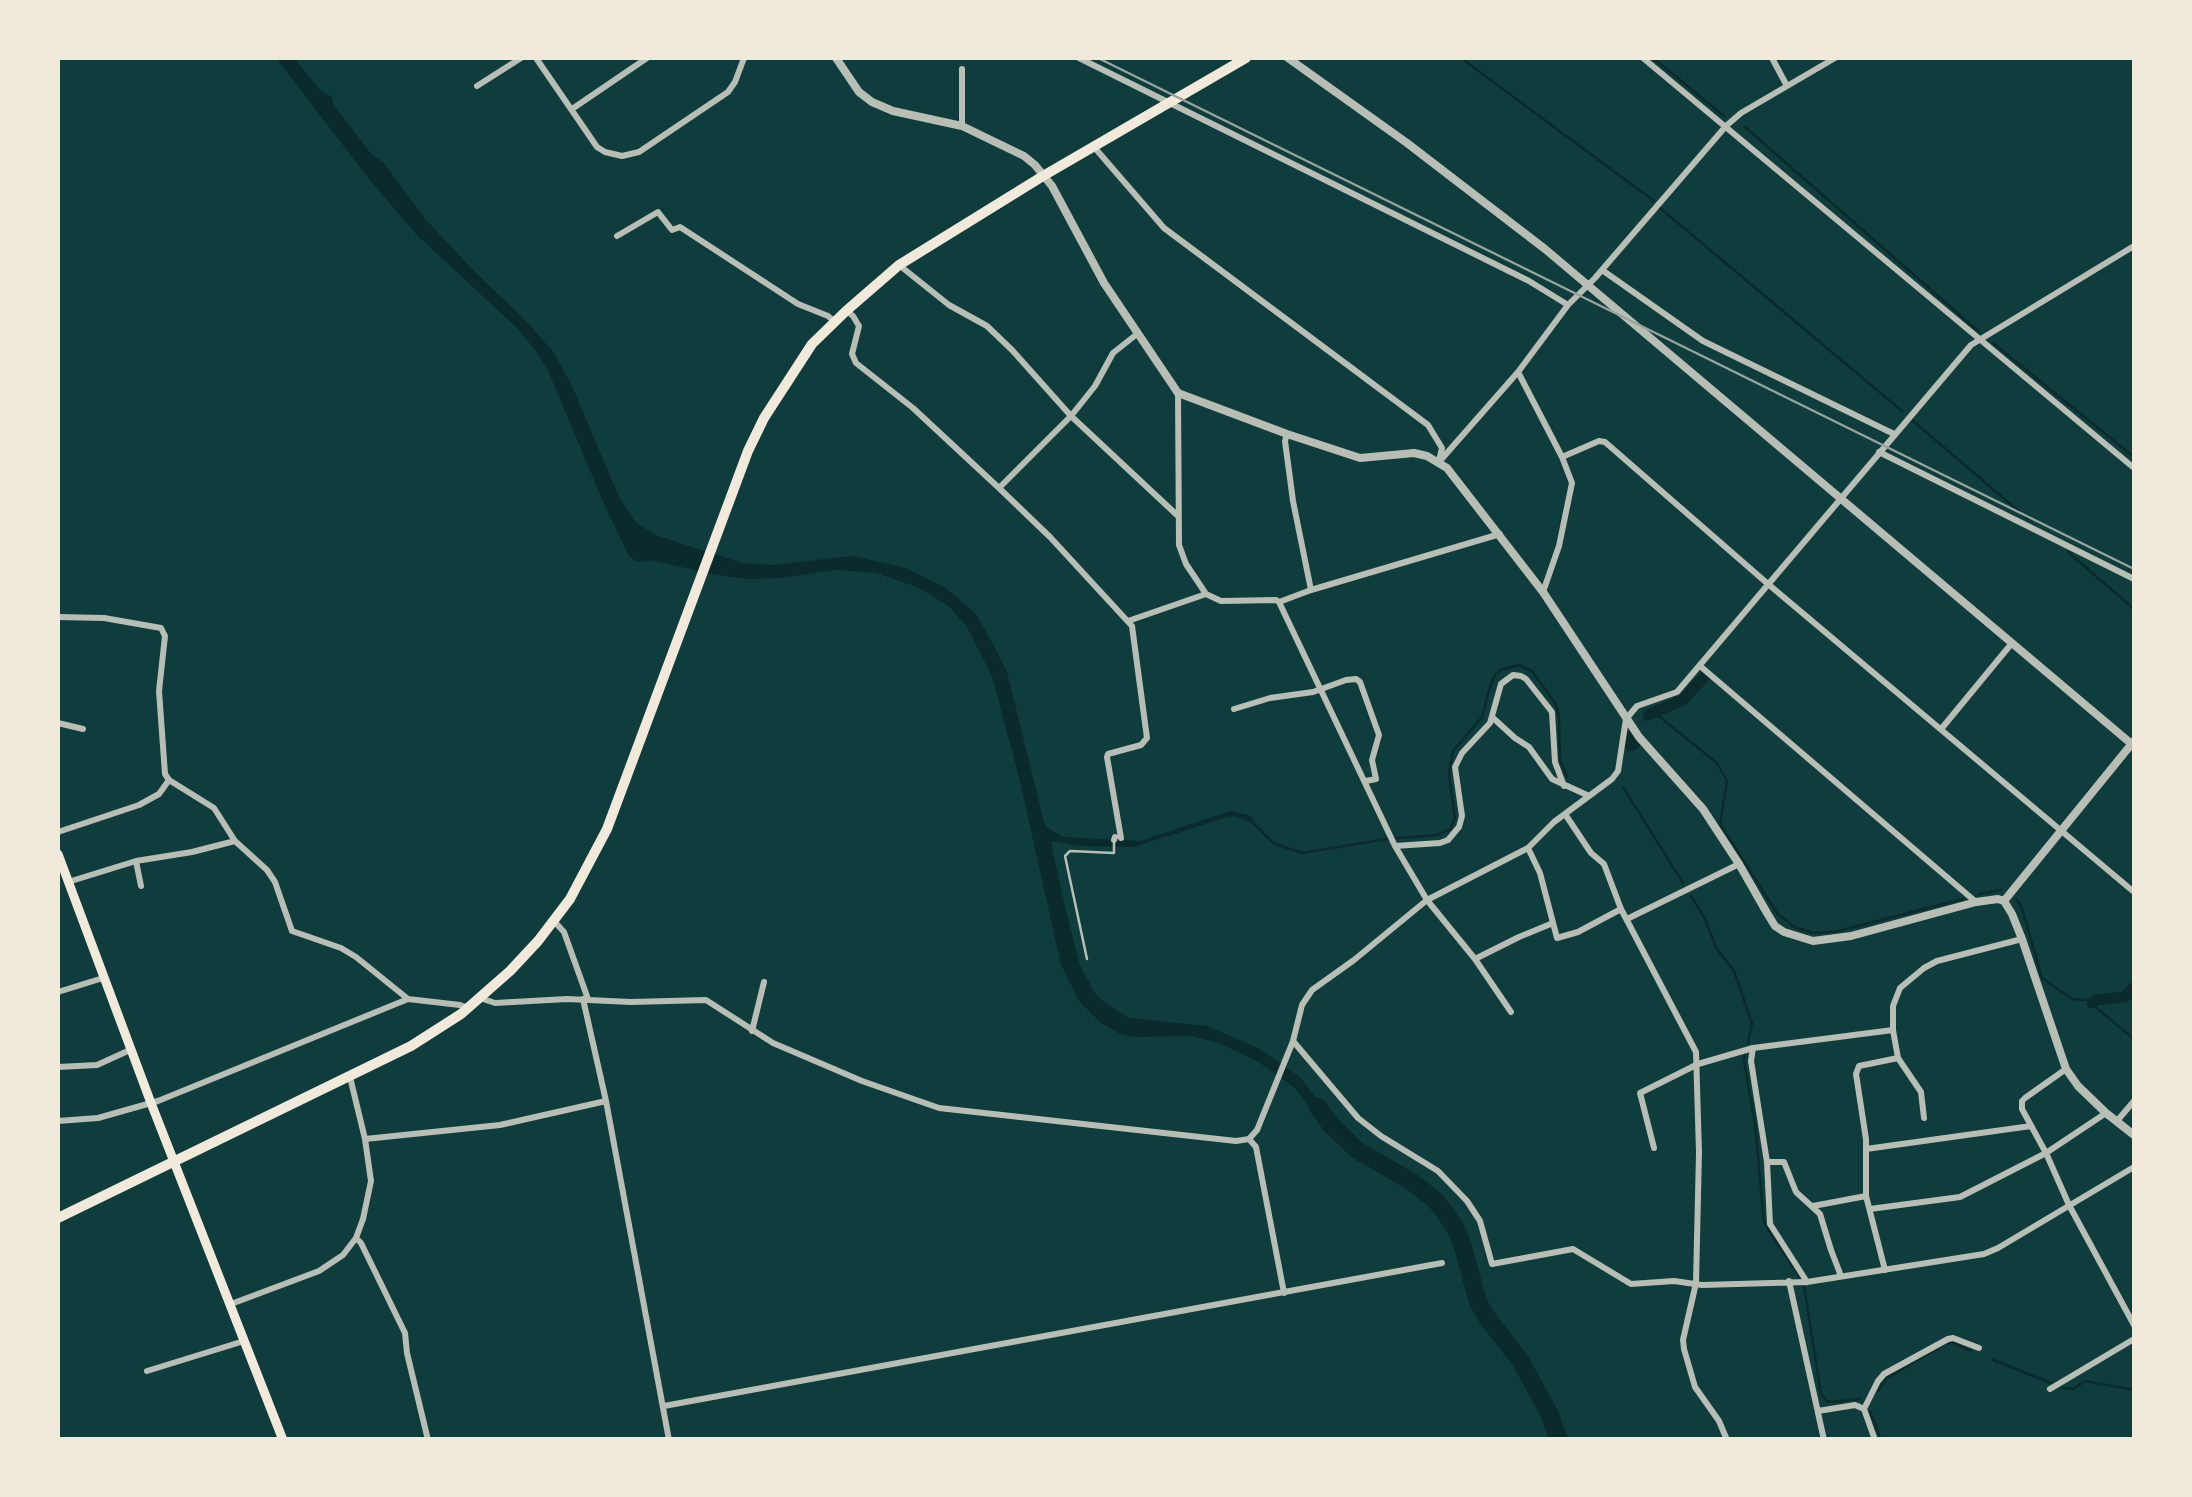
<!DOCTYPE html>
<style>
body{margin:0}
#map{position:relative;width:2192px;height:1497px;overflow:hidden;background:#0f3d3e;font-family:Signika,sans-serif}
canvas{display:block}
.frame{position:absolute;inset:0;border:60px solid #f1e9da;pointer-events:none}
</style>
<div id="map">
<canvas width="2192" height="1497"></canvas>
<div class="frame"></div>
</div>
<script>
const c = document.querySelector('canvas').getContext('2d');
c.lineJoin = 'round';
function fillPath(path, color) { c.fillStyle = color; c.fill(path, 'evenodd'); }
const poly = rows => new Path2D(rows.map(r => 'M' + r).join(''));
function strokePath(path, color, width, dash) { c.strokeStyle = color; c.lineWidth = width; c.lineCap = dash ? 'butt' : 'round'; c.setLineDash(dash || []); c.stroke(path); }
fillPath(poly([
 [276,58,294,58,321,91,332,97,333,104,372,155,383,162,426,220,474,271,526,321,554,353,572,386,619,497,636,523,658,536,742,563,773,565,852,556,906,568,946,588,976,614,995,648,1007,672,1045,826,1063,837,1140,841,1230,811,1248,815,1255,820,1251,823,1236,816,1227,817,1134,847,1079,846,1053,841,1051,843,1066,911,1080,966,1095,993,1105,1003,1129,1018,1207,1026,1258,1048,1300,1077,1333,1121,1325,1127,1294,1087,1257,1061,1216,1042,1192,1036,1133,1037,1120,1034,1101,1023,1079,1001,1061,965,1019,777,992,676,967,627,949,606,917,587,876,573,836,570,780,578,749,579,716,575,651,560,637,562,629,556,604,504,547,368,536,351,517,328,416,234,369,179]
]), '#0a2a2b');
strokePath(poly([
 [1461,58,1654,201],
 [1653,58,1724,116],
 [1745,127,1978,331],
 [1660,208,1902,411],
 [1993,343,2134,457],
 [1913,421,2028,519],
 [2068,552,2134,609],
 [1645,720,1648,715,1660,717,1717,763,1727,781,1720,824,1777,913,1794,927,1814,933,1838,931,1963,899],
 [1623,787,1683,883],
 [1250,820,1273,843,1302,853,1387,839,1437,835,1450,829,1455,818,1449,775,1453,751,1482,717,1489,690,1495,675,1501,670,1518,665,1532,671,1555,703,1559,716,1560,760,1567,777],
 [1979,894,2001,890],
 [1691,896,1704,917,1717,949,1734,971,1752,1023,1748,1043],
 [2016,899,2022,908,2042,978,2072,999,2087,1000,2134,1039],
 [1745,1055,1744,1061,1755,1124,1764,1223,1800,1277],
 [1804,1286,1821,1394,1827,1401,1832,1402,1860,1399],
 [1993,1360,2051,1383],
 [2062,1388,2073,1389,2085,1381,2134,1390],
 [1878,1391,1887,1378,1947,1343,1953,1343,1971,1351],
 [1870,1411,1881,1440]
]), '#0a2a2b', 2.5);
strokePath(poly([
 [1648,715,1683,700,1705,676],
 [2092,1003,2096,1000,2125,997,2134,987]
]), '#0a2a2b', 11);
strokePath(poly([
 [1631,742,1634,738],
 [1318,1107,1331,1125,1357,1150,1412,1182,1435,1200,1444,1211,1457,1231,1463,1247,1478,1302,1488,1319,1520,1360,1549,1413,1559,1440]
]), '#0a2a2b', 18);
strokePath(poly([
 [1087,959,1065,856,1070,851,1114,853,1114,842]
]), '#b8beb3', 2.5);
strokePath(poly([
 [536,58,597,147,605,152,622,156,639,152,728,92,735,82,744,58],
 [1079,58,1529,281,1568,305],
 [1643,58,2134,468],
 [1772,58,1787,86],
 [962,69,962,126],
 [477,86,521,58],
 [572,109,647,58],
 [1094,147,1164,228,1428,425,1442,448,1439,461],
 [617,236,658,212,672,230,680,227,798,304,828,316,834,321],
 [899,265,949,305,987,326,1012,350,1071,416,1178,516],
 [1602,270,1703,341,1894,434],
 [847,311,853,316,859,326,852,354,856,363,913,408,999,488,1050,537,1132,626,1147,738,1141,745,1108,754,1107,757,1121,838],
 [1518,372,1562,457,1572,483,1559,546,1543,592],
 [1178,393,1179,545,1186,564,1206,594,1221,601,1276,600,1279,602,1395,846,1427,900,1475,959,1511,1012],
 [1287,434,1285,441,1293,501,1311,590],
 [1879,452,2134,579],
 [1562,457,1599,441,1605,442,1768,584,2134,892],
 [1439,462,1518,372,1568,305,1595,278,1726,126,1741,113,1835,58],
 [999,488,1071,416,1095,386,1113,353,1137,334],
 [1279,602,1311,590,1500,534],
 [58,617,104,618,161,628,165,636,159,691,165,774,169,780,159,794,139,805,58,832],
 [1128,621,1206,594],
 [1700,666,1976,902],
 [1234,709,1270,698,1313,692,1346,680,1356,679,1360,682,1379,735,1372,760,1376,779,1366,781],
 [1492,717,1515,738,1529,747,1552,779,1587,795],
 [58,723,83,729],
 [1942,728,2012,643],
 [169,780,214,808,235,841,267,870,275,882,292,931,341,948,356,957,408,999,460,1005,468,1008],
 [1565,814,1591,853,1604,864,1621,909,1696,1052,1699,1152,1696,1283,1683,1340,1684,1349,1695,1387,1719,1421,1727,1440],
 [1114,840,1115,837],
 [1395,846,1440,843,1448,840,1459,827,1462,816,1455,767,1462,753,1490,723,1501,684,1513,675,1521,676,1526,679,1552,712,1555,762,1564,786],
 [1528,848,1540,873,1557,938,1578,932,1621,909],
 [136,861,141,886],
 [68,882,136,861,192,852,235,841],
 [1627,919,1739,864],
 [554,921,564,932,588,999],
 [1475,959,1519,937,1553,923],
 [58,992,103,978],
 [480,998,495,1003,567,999,631,1002,706,1000,773,1043,862,1081,939,1108,1236,1141,1249,1139,1257,1130,1293,1041,1302,1005,1312,990,1354,960,1427,900,1528,848,1554,822,1612,779,1618,771,1626,719,1637,706,1677,692,1971,345,2134,246],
 [583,999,606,1101,669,1440],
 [752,1031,764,982],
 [1293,1041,1358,1118,1381,1136,1438,1171,1467,1201,1480,1221,1492,1264,1573,1249,1631,1284,1674,1281,1702,1285,1807,1282,1984,1254,1998,1248,2134,1167],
 [1753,1048,1751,1061,1767,1162,1770,1224,1807,1282],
 [58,1067,97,1065,130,1050],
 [2066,1069,2025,1098,2022,1101,2022,1109,2046,1153,2069,1205,2134,1325],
 [1924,1118,1921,1092,1898,1058,1893,1030,1893,1006,1900,988,1924,968,1937,961,2022,939],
 [58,1121,98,1118,158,1101,408,999],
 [2117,1121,2134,1101],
 [365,1139,500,1125,606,1101],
 [1249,1139,1256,1147,1284,1293],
 [1654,1148,1640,1093,1698,1064,1753,1048,1893,1030],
 [1866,1149,2031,1126],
 [1767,1162,1784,1162,1796,1192,1820,1214,1831,1250,1841,1276],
 [1813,1206,1866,1196],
 [1870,1209,1960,1197,2046,1153,2106,1113],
 [356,1238,361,1243,405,1333,407,1353,428,1440],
 [1885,1270,1866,1196,1866,1139,1856,1074,1859,1066,1898,1058],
 [1789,1281,1824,1440],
 [231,1304,319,1271,343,1255,356,1238,363,1219,371,1181,365,1139,350,1077],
 [147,1371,244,1341],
 [2050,1389,2134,1339],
 [664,1406,1442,1263],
 [1864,1409,1878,1381,1884,1374,1948,1339,1953,1338,1979,1348],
 [1818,1411,1855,1405,1864,1409,1875,1440]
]), '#b8beb3', 6);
strokePath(poly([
 [836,58,859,92,872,102,893,111,962,126,1024,156,1035,165,1052,186,1104,283,1178,393,1287,434,1351,455,1360,458,1414,453,1427,456,1447,468,1543,592,1639,737,1703,809,1739,864,1767,913,1775,926,1784,932,1813,941,1851,936,1976,902,1998,899,2004,901,2012,914,2022,939,2066,1069,2078,1086,2106,1113,2134,1135],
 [1288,58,1407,143,1545,249,2134,746],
 [2004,901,2134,741]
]), '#b8beb3', 8);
strokePath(poly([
 [58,854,151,1103,283,1440]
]), '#f1e9da', 9);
strokePath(poly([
 [58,1218,411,1046,461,1014,510,971,538,941,570,899,607,829,748,451,764,418,812,344,846,311,899,265,1043,176,1246,58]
]), '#f1e9da', 10);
strokePath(poly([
 [1098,58,2134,569]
]), '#97a49c', 2.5);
</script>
